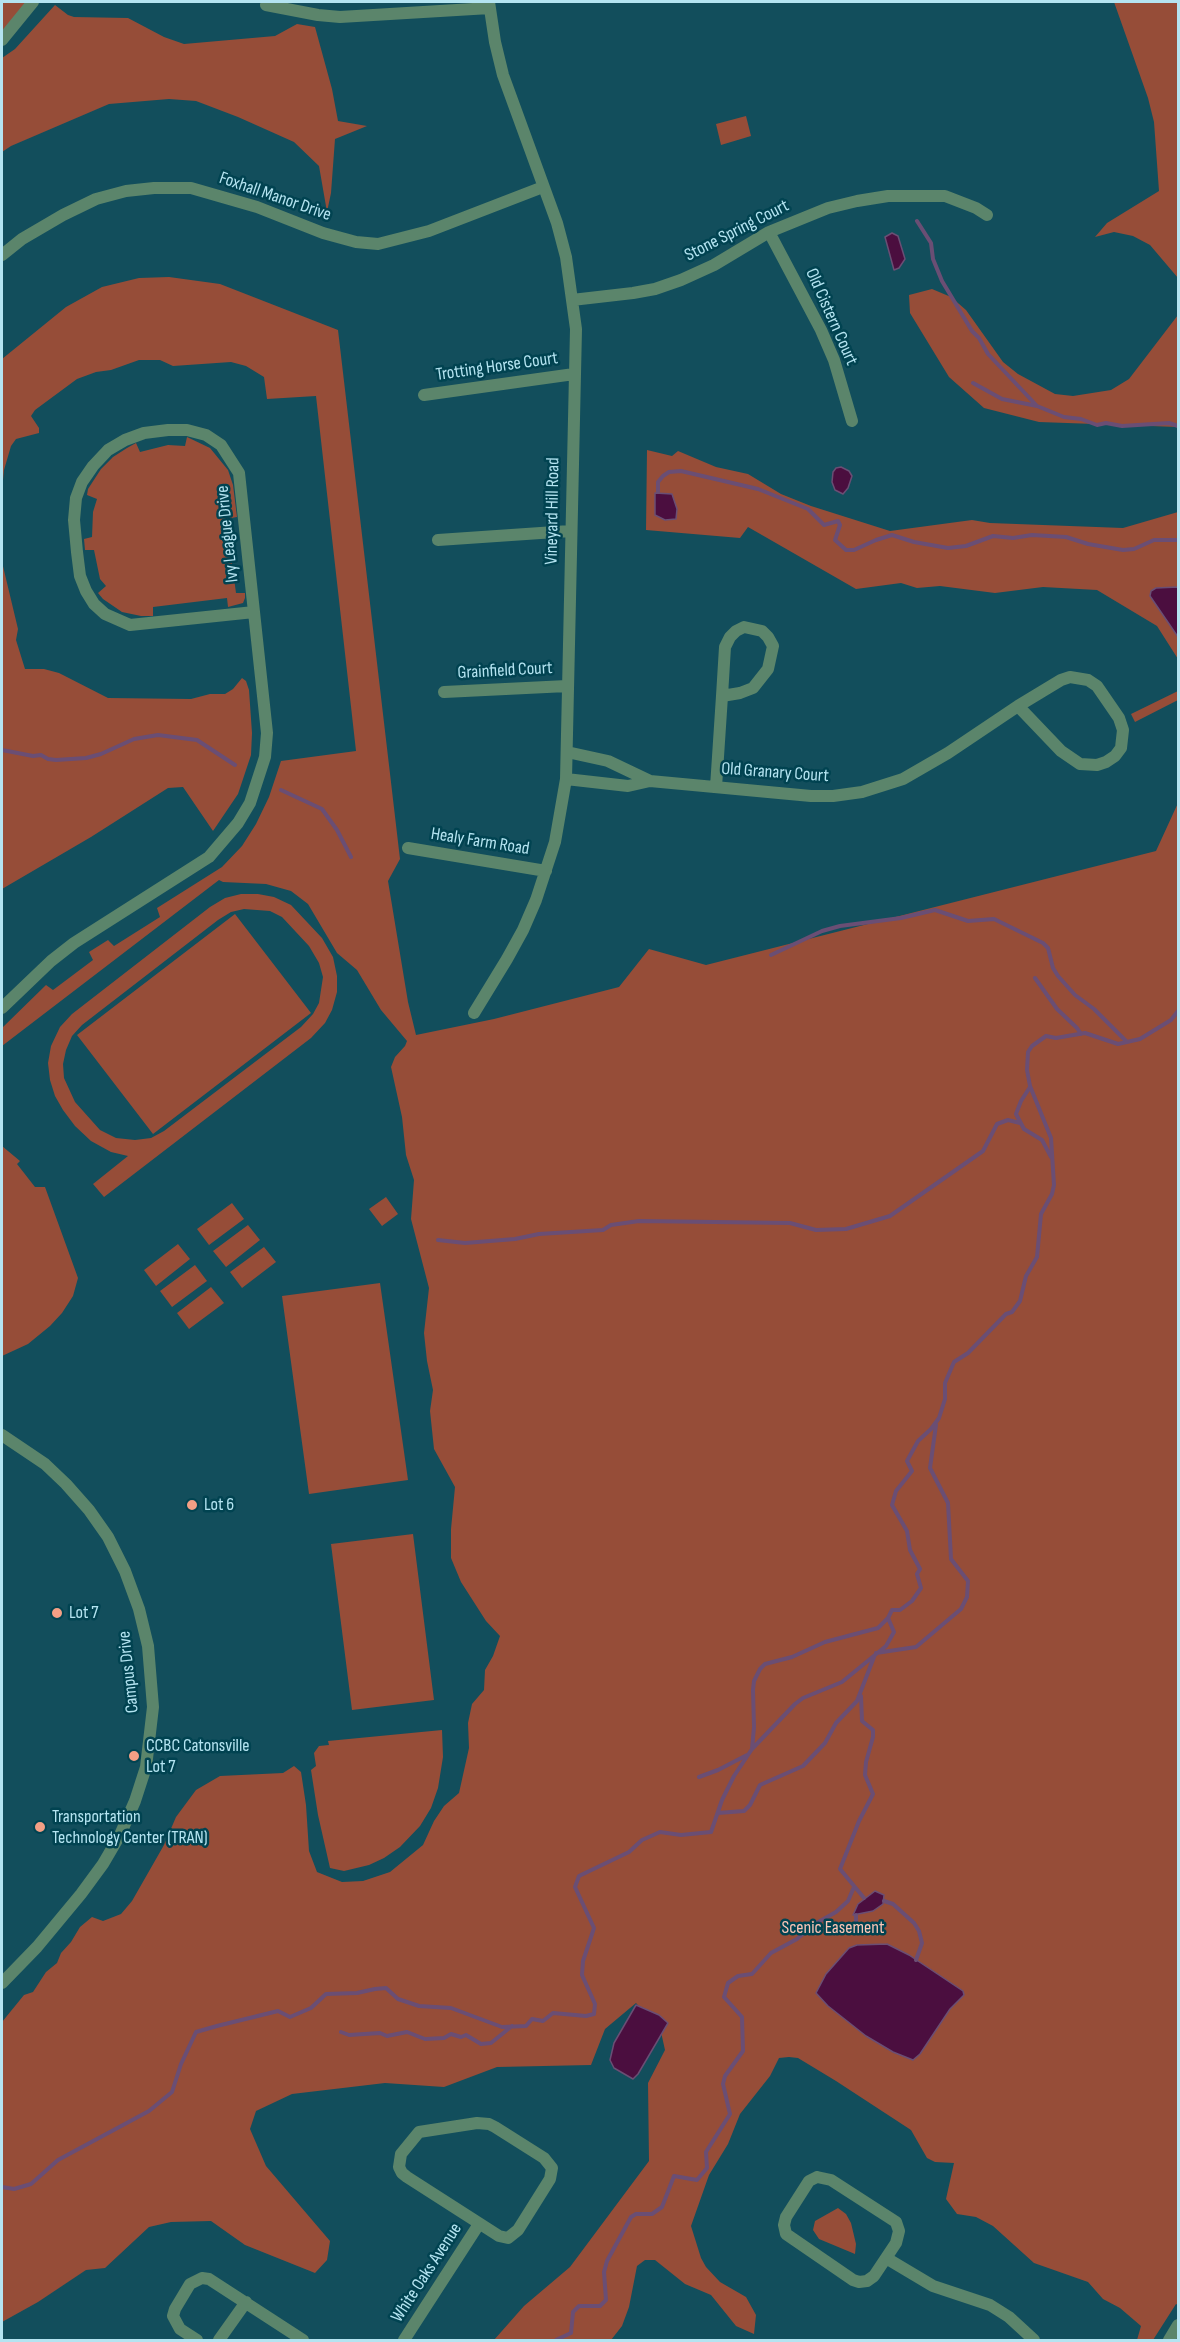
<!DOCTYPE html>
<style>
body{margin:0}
#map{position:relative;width:1180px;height:2342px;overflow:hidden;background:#124e5c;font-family:"Sofia Sans Condensed",sans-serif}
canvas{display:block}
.frame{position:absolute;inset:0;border:3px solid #b4e4f1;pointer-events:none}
</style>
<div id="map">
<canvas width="1180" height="2342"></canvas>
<div class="frame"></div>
</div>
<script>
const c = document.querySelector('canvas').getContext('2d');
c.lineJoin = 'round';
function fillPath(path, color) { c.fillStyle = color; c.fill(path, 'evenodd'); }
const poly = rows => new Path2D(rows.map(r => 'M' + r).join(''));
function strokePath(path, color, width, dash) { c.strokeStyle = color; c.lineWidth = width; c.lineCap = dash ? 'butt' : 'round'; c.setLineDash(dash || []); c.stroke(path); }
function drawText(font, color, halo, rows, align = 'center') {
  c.font = font + ' "Sofia Sans Condensed",sans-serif'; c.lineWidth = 5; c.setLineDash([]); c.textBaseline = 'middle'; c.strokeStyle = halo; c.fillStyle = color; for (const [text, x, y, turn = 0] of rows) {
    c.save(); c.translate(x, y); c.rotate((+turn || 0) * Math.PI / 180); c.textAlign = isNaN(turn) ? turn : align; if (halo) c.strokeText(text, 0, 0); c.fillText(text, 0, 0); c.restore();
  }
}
fillPath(poly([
 [2,2,28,2,2,33],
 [1114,2,1178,2,1178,278,1150,245,1133,236,1114,232,1095,237,1107,223,1159,191,1154,122,1148,98],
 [55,5,68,15,74,17,128,18,164,37,184,44,275,36,297,24,315,27,332,89,338,121,367,126,335,139,331,193,327,212,319,166,294,142,238,117,196,101,169,99,109,104,11,146,2,152,2,58,15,49],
 [746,116,751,136,721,145,716,124],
 [169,277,220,284,338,330,400,859,388,881,408,1002,416,1035,494,1019,619,987,649,949,706,965,1156,851,1178,803,1178,2305,1176,2304,1153,2340,1137,2340,1141,2326,1120,2308,1103,2299,1088,2282,1034,2263,993,2226,976,2217,957,2214,946,2199,954,2163,935,2162,927,2158,911,2130,836,2081,798,2058,789,2057,779,2058,770,2076,740,2114,728,2144,709,2175,691,2226,701,2258,706,2267,720,2282,746,2297,756,2315,754,2334,736,2326,711,2295,685,2284,655,2260,645,2260,637,2266,629,2307,622,2326,611,2340,494,2340,524,2306,570,2267,649,2161,648,2083,665,2050,661,2032,636,2003,605,2029,591,2065,497,2067,444,2087,385,2083,292,2094,256,2111,250,2129,266,2166,330,2241,327,2260,315,2273,245,2245,211,2221,171,2222,149,2227,105,2268,86,2270,38,2302,2,2322,2,2022,24,1995,33,1992,46,1972,57,1963,61,1953,71,1942,80,1927,92,1917,103,1921,121,1914,132,1901,164,1845,176,1817,196,1790,220,1776,283,1773,294,1766,301,1772,306,1805,309,1851,317,1872,342,1882,363,1881,390,1872,423,1845,434,1821,444,1806,459,1793,469,1748,468,1723,472,1704,484,1690,485,1670,493,1656,500,1636,486,1621,461,1582,451,1558,451,1529,455,1487,434,1449,430,1411,433,1390,427,1361,424,1333,429,1288,411,1219,414,1180,406,1155,402,1117,391,1067,395,1057,405,1046,407,1041,381,1010,357,970,337,953,308,904,291,891,266,884,223,882,219,880,2,1046,2,1028,46,985,53,990,93,960,89,952,108,940,114,946,160,917,157,908,222,867,242,846,256,824,269,797,281,761,356,751,316,396,267,399,264,377,246,366,231,362,173,366,160,360,139,360,111,370,96,372,77,379,35,410,31,416,39,428,39,433,16,439,11,446,4,470,2,490,2,359,66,307,102,287,139,278],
 [932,289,951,297,966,310,1003,362,1018,374,1055,394,1073,396,1111,390,1129,379,1178,315,1178,427,1039,422,984,408,949,377,910,313,909,295],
 [187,437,210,448,228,470,233,485,237,517,226,519,236,593,245,593,245,598,243,603,228,607,227,598,153,607,153,616,141,616,122,612,103,599,98,593,106,586,100,579,94,550,85,550,84,539,92,537,93,512,97,499,87,495,88,489,101,469,113,457,127,448,136,443,140,452,168,445,185,446],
 [647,450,672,456,678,451,716,467,748,474,781,494,811,506,890,531,972,520,990,523,1123,528,1178,512,1178,659,1157,626,1097,590,1043,587,995,593,940,586,917,588,901,583,856,589,748,527,740,538,646,530],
 [2,562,18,629,16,640,25,669,44,669,59,673,108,698,191,699,210,694,225,694,233,689,242,678,246,681,249,690,252,733,251,755,238,794,213,831,183,787,168,788,91,837,2,889],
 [1178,691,1178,700,1135,722,1131,714],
 [241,894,258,894,274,897,291,905,322,938,333,957,337,976,337,992,332,1010,325,1023,311,1038,104,1197,93,1184,128,1156,111,1152,91,1141,75,1126,63,1110,55,1096,50,1080,48,1063,51,1046,60,1027,72,1014,210,907,225,898],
 [244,909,270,911,282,917,309,946,319,963,323,977,319,1003,313,1014,301,1027,164,1131,151,1138,135,1140,116,1138,100,1130,75,1102,64,1078,63,1064,66,1050,72,1036,82,1025,218,920,231,912],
 [235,914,311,1013,153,1134,77,1035],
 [2,1146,20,1161,17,1164,35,1187,45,1187,78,1278,73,1296,62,1313,50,1326,28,1344,2,1356],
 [386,1197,398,1214,382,1226,369,1209],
 [232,1203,244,1219,209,1245,197,1229],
 [248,1225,260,1240,226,1267,213,1251],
 [178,1244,190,1259,156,1286,144,1270],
 [264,1247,276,1262,242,1288,230,1272],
 [195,1265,207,1281,172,1307,160,1291],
 [380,1283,408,1480,309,1494,282,1296],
 [211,1287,224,1303,189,1329,177,1313],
 [413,1534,434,1700,352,1710,331,1544],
 [442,1730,443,1757,438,1788,431,1808,420,1826,400,1847,384,1858,369,1865,344,1871,330,1868,318,1815,311,1770,316,1766,314,1753,319,1746,329,1745,328,1741],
 [838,2208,846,2214,851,2223,856,2244,855,2254,819,2239,813,2230,815,2221]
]), '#964d38');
const water = poly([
 [892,233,898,236,905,259,899,268,894,270,885,237,892,233],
 [841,467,849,471,852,476,848,488,843,494,835,490,832,482,833,472,836,468,841,467],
 [655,493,672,494,677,509,676,519,665,520,655,515,655,493],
 [1178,587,1178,637,1150,596,1151,591,1156,588,1178,587],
 [875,1891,884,1895,883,1904,873,1911,853,1915,858,1904,875,1891],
 [887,1944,909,1955,963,1991,964,1995,950,2009,920,2054,913,2060,893,2052,866,2036,828,2006,816,1993,826,1974,849,1948,857,1945,887,1944],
 [636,2005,659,2015,668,2023,638,2074,633,2079,614,2068,610,2060,614,2043,636,2005]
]);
fillPath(water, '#4b0e3f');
strokePath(water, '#6a4e74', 1.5);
strokePath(poly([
 [917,221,931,243,933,259,942,281,972,331,979,338,988,354,1037,406],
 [973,383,1002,399,1037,406,1064,417,1081,419,1097,425,1106,423,1122,426,1169,423,1178,426],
 [658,492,658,482,663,476,669,472,681,471,758,489,808,509,824,525,838,521,840,525,835,540,846,550,854,550,876,540,892,535,914,542,948,548,966,546,993,536,1013,538,1032,535,1066,537,1088,544,1123,550,1134,549,1154,540,1178,540],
 [2,750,33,756,41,755,48,759,56,760,86,758,101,754,134,739,158,735,197,740,235,765],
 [281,790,322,809,337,830,351,857],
 [771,955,822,931,840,926,901,918,935,910,968,921,994,919,1043,943,1048,948,1053,968,1058,976,1075,995,1094,1009,1127,1042],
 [1035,978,1057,1009,1077,1028,1081,1034],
 [1030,1087,1021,1101,1016,1114,1024,1129,1042,1140,1051,1157],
 [438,1240,465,1243,515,1239,539,1234,603,1230,611,1225,639,1221,790,1223,816,1230,846,1229,890,1216,983,1151,997,1124,1008,1120,1020,1123],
 [876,1653,916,1647,961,1609,967,1597,968,1581,951,1559,948,1503,930,1468,936,1425],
 [861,1696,862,1721,873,1730,873,1737,866,1762,865,1775,873,1794,859,1821,840,1869,864,1898],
 [752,1749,795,1704,803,1698,842,1682,886,1646,894,1632,888,1618],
 [699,1777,718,1770,747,1755],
 [718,1813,744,1811,750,1805,760,1785,803,1766,825,1743,836,1723,857,1701,874,1657],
 [884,1901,893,1904,914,1923,919,1931,922,1943,916,1960],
 [856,1915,856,1928],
 [341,2032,349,2035,380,2033,387,2036,407,2032,425,2039,444,2038,451,2034,461,2037,466,2035,481,2044,491,2043,512,2026],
 [2,2187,14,2189,31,2184,58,2160,149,2111,172,2092,181,2064,196,2032,217,2026,278,2011,290,2017,311,2008,326,1994,357,1993,375,1989,386,1988,398,1999,419,2006,451,2008,502,2027,526,2026,532,2019,543,2021,553,2013,586,2016,594,2014,595,2004,582,1975,583,1961,594,1928,575,1887,579,1876,629,1852,642,1840,660,1832,681,1835,711,1832,722,1800,734,1776,752,1749,754,1727,753,1690,754,1681,760,1669,765,1664,792,1657,825,1642,878,1628,888,1618,892,1610,900,1610,912,1601,921,1588,917,1574,920,1569,910,1550,907,1531,892,1505,896,1491,912,1471,907,1461,918,1441,931,1429,939,1418,945,1399,945,1383,954,1362,968,1353,1006,1314,1012,1312,1020,1301,1026,1276,1037,1257,1041,1214,1052,1194,1054,1185,1051,1138,1030,1086,1027,1070,1028,1052,1032,1046,1046,1036,1056,1038,1085,1033,1118,1044,1140,1039,1171,1020,1178,1011],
 [556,2340,571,2333,573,2312,579,2306,600,2306,606,2300,604,2272,607,2261,631,2217,636,2214,652,2214,662,2207,674,2176,697,2180,707,2168,706,2152,730,2114,723,2084,725,2076,743,2051,742,2017,724,1997,728,1983,738,1976,752,1974,771,1953,797,1939,813,1925,836,1912,848,1901,854,1887]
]), '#6a4e74', 4);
strokePath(poly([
 [266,5,318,15,340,17,490,8],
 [2,40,33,2],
 [769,232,821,330,834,360,852,421],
 [2,255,22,239,63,215,96,199,126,191,154,188,191,188,257,207,323,233,356,242,378,244,429,231,543,187],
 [572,300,633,293,655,289,681,280,714,265,769,232,828,208,857,201,888,196,945,196,976,208,987,215],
 [424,395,574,374],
 [438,540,570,531],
 [444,692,567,686],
 [567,752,608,761,650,781],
 [566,779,628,786,650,781,811,796,833,796,862,792,903,779,948,753,1018,706,1061,751,1080,764,1097,765,1106,762,1115,756,1121,748,1123,730,1119,718,1097,686,1088,680,1070,677,1061,680,1018,706],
 [716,787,722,696,725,647,730,637,736,631,744,627,762,631,768,637,773,646,768,669,753,688,740,693,722,696],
 [408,848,546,871],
 [2,1008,51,961,74,943,209,857,238,823,250,803,265,757,267,733,254,612,130,625,105,614,94,604,86,591,80,576,77,552,74,520,76,498,82,482,93,466,108,450,125,440,144,433,168,430,187,430,206,435,221,445,239,473,254,612],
 [474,1013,507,959,523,930,536,900,555,842,566,779,576,329,566,257,557,223,503,75,495,42,489,2],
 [2,1435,45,1464,66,1484,89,1510,108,1537,125,1571,139,1609,148,1646,153,1707,146,1767,135,1801,120,1835,103,1864,81,1894,37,1947,2,1983],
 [477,2123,489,2124,495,2127,544,2158,552,2168,550,2179,518,2230,508,2238,499,2236,407,2177,402,2173,399,2167,401,2154,419,2132,477,2123],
 [817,2177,831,2180,896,2222,899,2231,896,2243,874,2276,867,2281,859,2282,853,2280,786,2234,784,2225,786,2217,809,2181,817,2177],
 [886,2258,933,2286,990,2305,1009,2317,1034,2340],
 [197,2340,180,2329,173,2316,175,2309,190,2284,202,2278,209,2279,303,2340],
 [219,2340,246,2302],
 [404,2340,479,2224],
 [1169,2340,1178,2325]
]), '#5b856b', 12);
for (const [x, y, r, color] of [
 [192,1505,6,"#f39f85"],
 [57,1613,6,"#f39f85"],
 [134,1756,6,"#f39f85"],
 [40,1827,6,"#f39f85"]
]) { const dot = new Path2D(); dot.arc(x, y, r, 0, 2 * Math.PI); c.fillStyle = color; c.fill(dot); strokePath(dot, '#014351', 2); }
drawText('18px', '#b4e4f1', '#014351', [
 ["Foxhall Manor Drive",275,197,19],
 ["Stone Spring Court",737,231,-27],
 ["Old Cistern Court",831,317,66],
 ["Trotting Horse Court",497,367,-8],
 ["Vineyard Hill Road",553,511,-89],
 ["Ivy League Drive",228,534,-96],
 ["Grainfield Court",505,671,-3],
 ["Old Granary Court",775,773,4],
 ["Healy Farm Road",480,842,9],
 ["Campus Drive",129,1672,-96],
 ["White Oaks Avenue",427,2273,-57]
]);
drawText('18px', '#b4e4f1', '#014351', [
 ["Lot 6",204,1505],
 ["Lot 7",69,1613],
 ["CCBC Catonsville",146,1746],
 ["Lot 7",146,1767],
 ["Transportation",52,1817],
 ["Technology Center (TRAN)",52,1838]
], 'left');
drawText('18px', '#fdc7b7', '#014351', [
 ["Scenic Easement",833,1928]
]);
</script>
